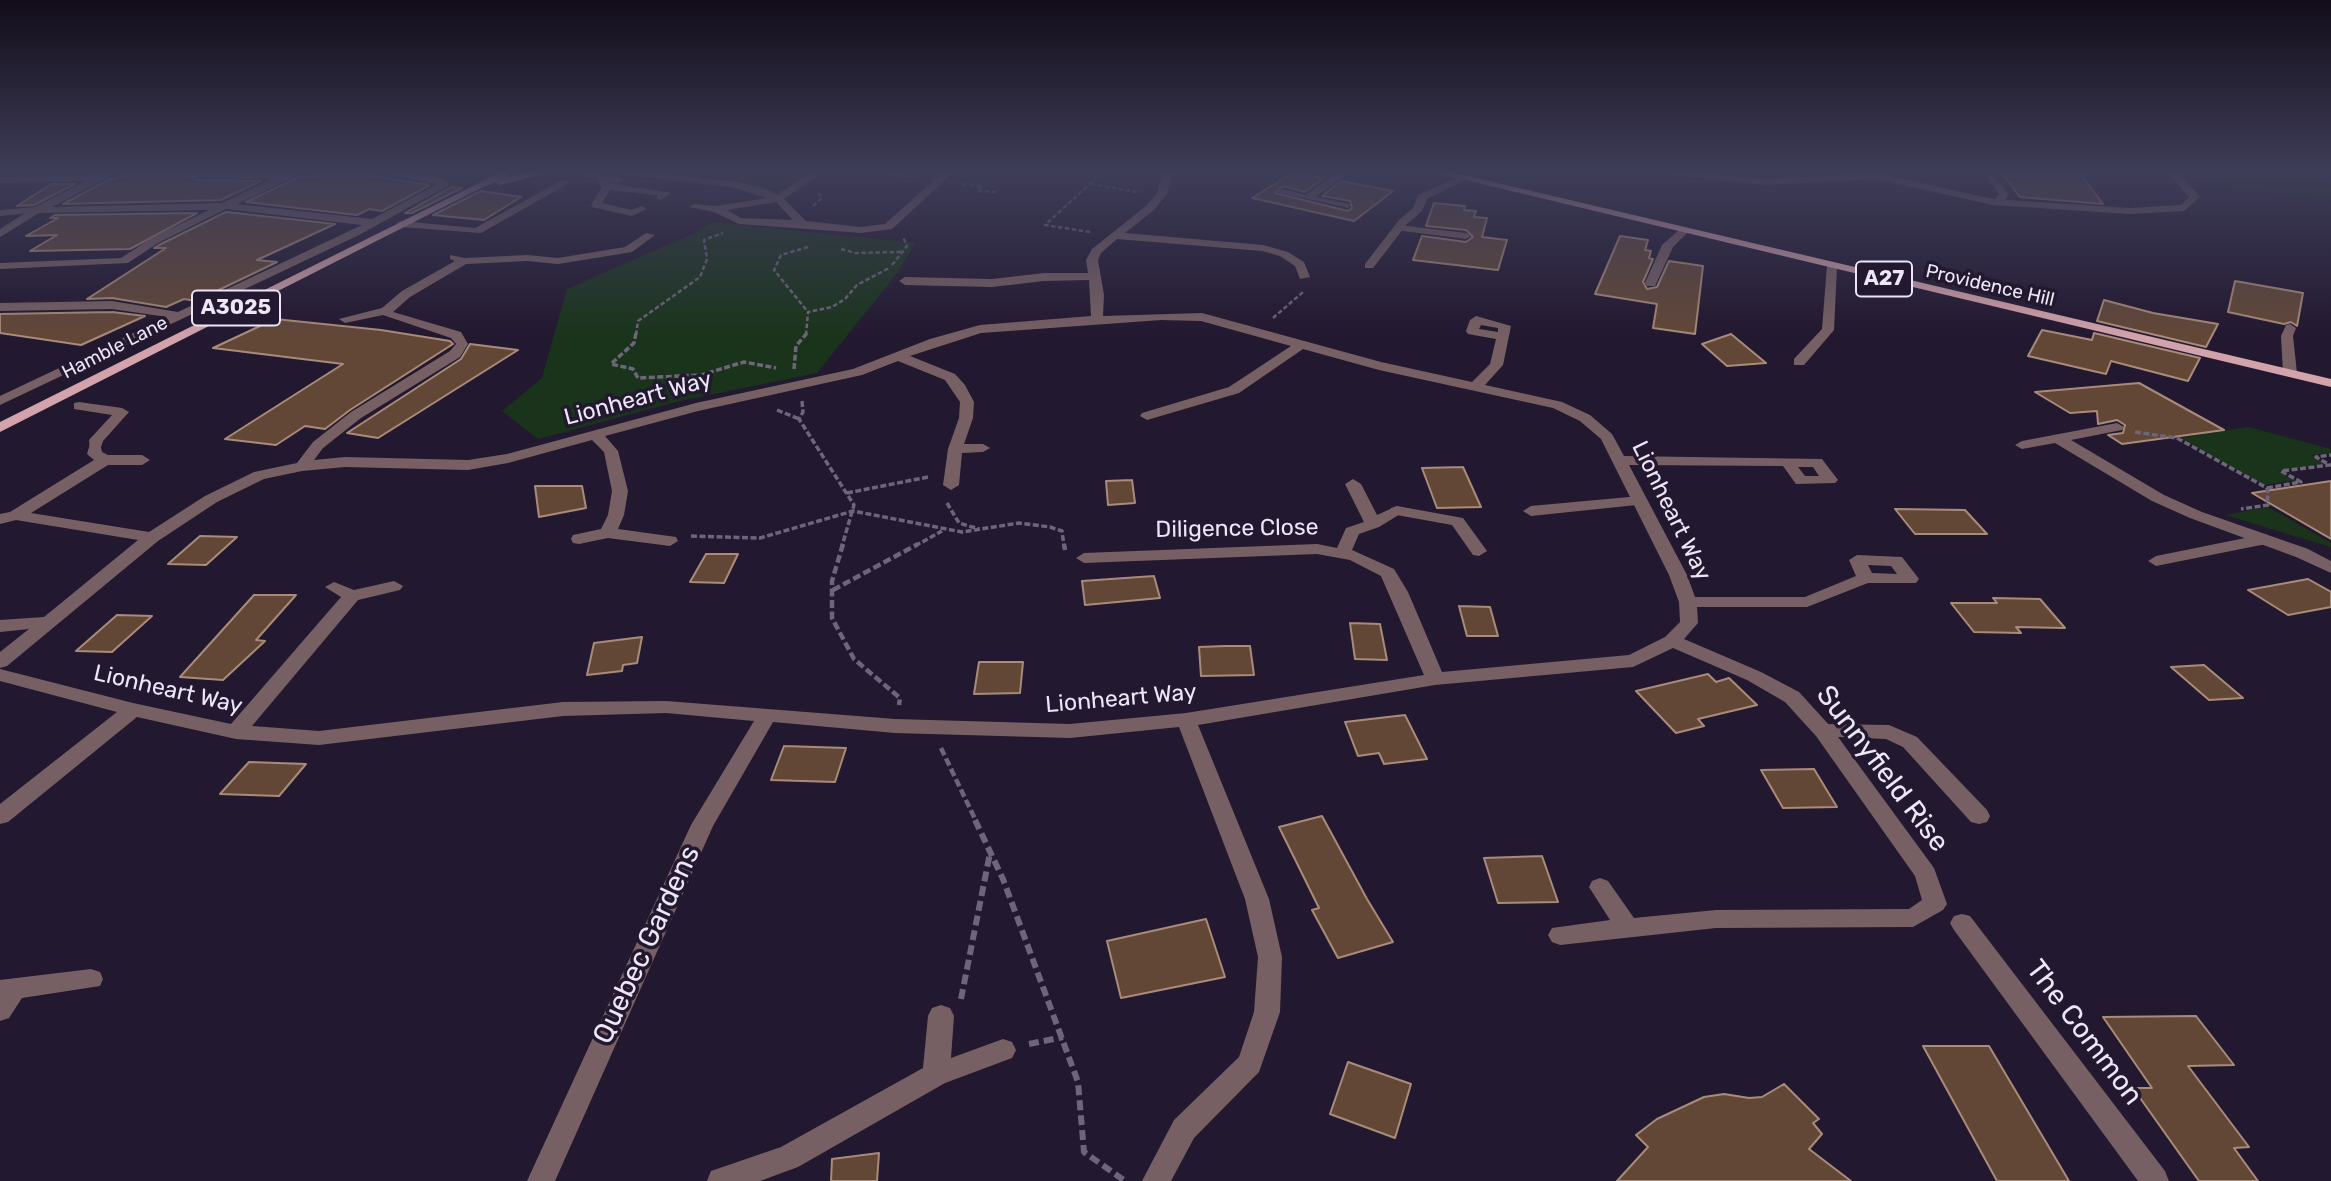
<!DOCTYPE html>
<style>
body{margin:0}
canvas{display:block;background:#22182f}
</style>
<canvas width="2331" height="1181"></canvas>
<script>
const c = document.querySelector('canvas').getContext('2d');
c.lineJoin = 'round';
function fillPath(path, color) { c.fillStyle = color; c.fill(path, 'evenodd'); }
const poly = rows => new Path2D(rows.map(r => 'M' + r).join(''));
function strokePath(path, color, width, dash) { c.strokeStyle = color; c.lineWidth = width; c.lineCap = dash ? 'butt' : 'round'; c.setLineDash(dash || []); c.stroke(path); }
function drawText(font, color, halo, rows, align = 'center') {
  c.font = font + ' Rubik,sans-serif'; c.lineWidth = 7; c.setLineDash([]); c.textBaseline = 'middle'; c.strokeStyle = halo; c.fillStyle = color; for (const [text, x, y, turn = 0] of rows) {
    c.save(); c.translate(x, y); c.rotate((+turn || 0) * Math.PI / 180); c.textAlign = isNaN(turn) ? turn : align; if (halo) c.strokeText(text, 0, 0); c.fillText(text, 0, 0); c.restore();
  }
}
fillPath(poly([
 [2192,172,2331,172,2331,200,2198,182],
 [733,176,797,181,782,187,763,187,726,181],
 [712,222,915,243,898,272,817,373,680,401,538,439,502,411,542,378,567,289,695,233],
 [2248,427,2331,449,2331,453,2311,455,2326,464,2278,471,2295,480,2264,485,2180,438],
 [2268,507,2331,543,2331,547,2225,515]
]), '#1a341b');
const building = poly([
 [2001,172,2079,172,2103,204,2020,197,2001,172],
 [356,173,430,185,382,211,369,209,357,215,246,202,299,177,356,173],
 [1293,173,1324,178,1305,192,1283,186,1275,193,1348,211,1352,208,1350,201,1322,196,1341,181,1393,191,1354,221,1252,198,1293,173],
 [127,175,174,175,192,176,196,180,261,181,221,200,63,204,108,180,127,175],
 [51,184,75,184,34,205,17,206,51,184],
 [451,187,462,188,412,213,405,213,451,187],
 [481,191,521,197,484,220,433,215,481,191],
 [1434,203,1465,206,1464,210,1476,211,1474,217,1487,218,1482,237,1507,240,1498,270,1413,260,1422,236,1466,242,1473,237,1466,230,1426,226,1434,203],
 [226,212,335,224,257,260,277,262,196,301,184,299,166,307,112,298,87,299,166,248,154,248,159,245,226,212],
 [197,213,130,249,30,251,57,235,26,236,58,218,50,218,55,215,197,213],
 [1620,236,1648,240,1645,250,1651,251,1649,258,1653,259,1643,282,1647,289,1657,287,1669,261,1703,266,1695,334,1653,328,1657,304,1595,294,1620,236],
 [2235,281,2303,293,2297,326,2291,322,2284,324,2228,312,2235,281],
 [2104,300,2153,313,2218,324,2206,347,2097,321,2104,300],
 [112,312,145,316,81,345,0,333,0,314,112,312],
 [275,319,381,330,450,341,453,344,350,410,325,429,305,426,276,445,225,439,343,364,213,348,275,319],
 [2042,330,2092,340,2094,333,2200,358,2188,381,2111,361,2106,374,2028,356,2042,330],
 [1731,334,1766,363,1727,366,1702,344,1731,334],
 [470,344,518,350,378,438,347,433,461,359,470,344],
 [2139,383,2224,430,2122,444,2108,435,2123,433,2125,425,2117,420,2098,424,2097,411,2070,413,2035,392,2139,383],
 [1463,467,1481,507,1437,508,1422,468,1463,467],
 [1132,480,1135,503,1108,505,1106,481,1132,480],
 [2331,481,2331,539,2252,493,2331,481],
 [535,486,582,486,586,508,539,517,535,486],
 [1895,509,1965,510,1987,534,1915,534,1895,509],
 [200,536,237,537,206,565,168,564,200,536],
 [706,554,738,554,724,583,690,582,706,554],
 [1154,576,1160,598,1085,605,1082,581,1154,576],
 [2308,579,2331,592,2331,607,2288,615,2248,590,2308,579],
 [254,595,296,595,256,640,265,641,223,680,180,677,254,595],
 [1993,598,2040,599,2065,628,2016,627,2021,633,1974,632,1951,603,1997,603,1993,598],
 [1459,606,1490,607,1498,636,1467,636,1459,606],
 [117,615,152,616,112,652,76,651,117,615],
 [1350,623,1380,624,1387,660,1355,659,1350,623],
 [642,637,637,663,623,665,622,671,587,675,594,643,642,637],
 [1225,646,1250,646,1254,675,1201,676,1199,647,1225,646],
 [979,662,1023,662,1020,693,974,694,979,662],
 [2204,665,2243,698,2209,700,2171,667,2204,665],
 [1708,674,1716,682,1729,678,1757,705,1698,719,1704,726,1676,733,1636,691,1708,674],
 [1405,715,1427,759,1384,764,1379,753,1358,756,1345,722,1405,715],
 [784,746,846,748,835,782,771,780,784,746],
 [249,762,306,764,279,796,220,794,249,762],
 [1814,769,1837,807,1783,808,1761,770,1814,769],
 [1322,816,1367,899,1393,942,1338,958,1312,910,1319,908,1279,827,1322,816],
 [1542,856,1558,902,1498,903,1484,858,1542,856],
 [1206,919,1225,977,1121,998,1107,941,1206,919],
 [2196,1016,2234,1065,2188,1066,2249,1147,2234,1148,2258,1181,2199,1181,2133,1088,2152,1088,2103,1017,2196,1016],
 [1923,1046,1989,1046,2069,1181,1997,1181,1923,1046],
 [1348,1062,1411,1084,1395,1138,1330,1114,1348,1062],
 [1784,1084,1819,1119,1813,1123,1822,1134,1809,1149,1851,1181,1617,1181,1648,1147,1636,1135,1657,1119,1704,1097,1724,1094,1749,1098,1762,1097,1784,1084],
 [879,1153,877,1181,831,1181,832,1159,879,1153]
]);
fillPath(building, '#624737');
strokePath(building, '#a98b79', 2);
strokePath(poly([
 [866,172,917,177],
 [129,174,180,174],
 [962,184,982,186,977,191,999,192],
 [1091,184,1137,192],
 [813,206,822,198,818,193],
 [1090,232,1045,225,1095,179,1113,172],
 [808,247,781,255,774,270,808,312],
 [841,249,855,253,902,252],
 [892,265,907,246,903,237],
 [1273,318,1303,292],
 [636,335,638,321,700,277,707,259,704,240,723,233],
 [806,335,808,312,832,307,845,299,857,285,889,268]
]), '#6e657a', 2.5, [4.5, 2.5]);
strokePath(poly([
 [636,333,634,343,611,364,633,369,638,378,701,375,744,362,776,368],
 [794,369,796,346,807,333],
 [802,401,803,412,799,419,854,505,842,546],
 [777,410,799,419],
 [2135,432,2177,438,2267,488,2268,505,2241,509],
 [2267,488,2301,482,2281,471,2330,465,2316,457,2331,455],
 [847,493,928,477],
 [947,503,959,523,979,529],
 [691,536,760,538,853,511,962,532,1019,523,1050,527,1062,531,1064,546],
 [915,546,942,531]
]), '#6e657a', 3.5, [6, 2.5]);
strokePath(poly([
 [843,544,832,581,832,618,854,659,900,698,899,705],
 [1064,544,1065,550],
 [833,590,918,544],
 [941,748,976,821]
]), '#6e657a', 4.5, [8, 3.5]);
strokePath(poly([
 [975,820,1003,879,1078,1082,1084,1152,1125,1181],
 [961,999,990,853],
 [1029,1044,1063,1037]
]), '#6e657a', 6, [10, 5]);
fillPath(poly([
 [569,172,619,177,624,180,622,182,609,183,671,193,661,200,657,199,657,195,610,190,602,203,631,210,642,206,647,209,632,216,592,207,591,205,602,187,598,182,600,180,569,172],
 [603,172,643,172,731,181,764,188,777,195,811,172,823,172,784,199,806,221,861,227,885,224,943,172,954,172,892,229,861,233,739,224,714,212,689,207,694,204,716,206,767,198,731,187,603,172],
 [776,202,793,220,741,218,727,210,776,202],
 [1992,174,2009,194,2003,204,1994,202,1999,194,1987,177,1992,174],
 [562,180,571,182,481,233,401,227,396,224,401,221,475,228,562,180],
 [37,207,41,208,41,212,0,216,0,210,37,207],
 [1399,225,1466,233,1471,236,1466,239,1395,230,1394,228,1399,225],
 [646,233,655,235,632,252,558,264,552,261,558,258,625,247,646,233],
 [79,402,122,408,129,412,103,441,100,450,90,450,89,440,112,415,74,409,74,403,79,402],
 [1640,496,1648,501,1646,504,1531,516,1523,511,1531,506,1640,496],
 [1397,506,1463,518,1487,551,1479,556,1473,555,1452,525,1391,514,1389,511,1391,508,1397,506],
 [2265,534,2273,539,2271,543,2156,566,2148,561,2156,556,2265,534],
 [1823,724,1889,725,1917,737,1987,810,1990,816,1987,822,1979,824,1971,822,1903,747,1886,739,1816,736,1813,731,1816,726,1823,724]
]), '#776064');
fillPath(poly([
 [104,172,117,172,52,207,222,203,272,179,196,177,192,172,304,172,237,204,372,219,438,184,375,172,402,172,444,179,449,185,359,235,0,405,0,396,167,317,112,309,0,311,0,303,112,301,178,312,362,225,226,209,158,243,128,263,0,269,0,263,121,258,150,239,209,210,39,213,0,237,0,229,33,208,86,181,0,183,0,177,98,175,104,172],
 [1163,172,1173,172,1167,194,1154,210,1125,233,1263,245,1288,252,1304,262,1310,277,1300,279,1295,266,1280,256,1262,251,1117,239,1101,253,1098,260,1104,295,1103,316,1202,313,1381,362,1472,382,1490,364,1496,339,1468,334,1466,331,1470,320,1476,316,1511,326,1503,365,1485,385,1562,402,1590,415,1612,434,1624,456,1822,459,1838,480,1835,483,1796,484,1783,466,1629,465,1687,575,1695,597,1805,597,1856,576,1849,560,1857,555,1902,557,1916,575,1919,579,1916,583,1868,583,1807,607,1697,607,1698,623,1684,639,1761,672,1799,692,1830,726,1934,868,1947,904,1943,910,1913,927,1716,928,1560,945,1552,942,1548,935,1552,928,1610,920,1589,887,1592,881,1600,878,1608,881,1634,918,1716,910,1909,909,1922,900,1915,876,1816,736,1785,702,1747,680,1673,648,1633,667,1435,685,1198,725,1269,899,1282,957,1280,1012,1259,1072,1194,1138,1171,1181,1142,1181,1174,1120,1239,1057,1254,1012,1258,957,1245,899,1179,727,1070,738,895,733,773,722,713,826,555,1181,527,1181,691,825,754,721,666,713,563,716,319,745,236,739,137,717,8,822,0,824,0,804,117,712,0,681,0,669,133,703,231,724,341,597,325,587,334,582,354,590,394,581,403,586,400,590,358,600,252,726,319,731,563,702,666,701,895,719,1070,724,1186,713,1424,675,1381,576,1350,560,1317,554,1084,563,1076,558,1084,553,1317,544,1337,548,1346,528,1364,522,1345,484,1353,479,1361,484,1377,515,1397,506,1405,511,1379,527,1359,534,1352,550,1394,569,1408,592,1442,672,1629,655,1665,637,1680,622,1679,602,1669,575,1601,439,1580,421,1553,408,1379,370,1303,349,1239,393,1147,420,1140,416,1142,413,1229,387,1291,346,1201,321,1161,320,981,333,910,356,955,374,965,385,974,402,973,418,964,444,983,444,990,448,983,452,962,453,959,485,951,490,943,485,948,449,959,418,960,402,945,380,898,361,862,375,698,411,605,436,618,451,628,491,624,515,618,529,676,537,678,541,670,546,608,538,579,544,573,543,571,539,573,535,601,529,608,515,612,491,604,452,592,440,508,463,468,470,345,467,302,471,264,479,217,502,158,541,7,666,0,668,0,652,29,629,0,632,0,620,44,617,138,540,16,520,0,524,0,514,10,512,94,460,87,454,90,444,95,443,100,444,102,452,108,455,142,455,150,460,142,465,108,465,31,513,149,532,205,496,254,472,297,463,313,442,351,412,450,351,456,344,451,338,383,315,345,323,339,319,382,308,402,291,455,261,450,259,450,255,465,258,527,255,558,258,564,261,558,264,527,261,466,264,410,297,393,312,461,332,468,344,460,357,361,418,323,448,314,460,345,457,468,460,507,454,696,403,853,369,930,339,980,325,1091,316,1089,280,1044,281,992,287,905,285,899,281,905,277,992,279,1044,273,1088,273,1086,260,1092,249,1146,206,1157,193,1163,172],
 [1481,325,1498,328,1498,332,1479,329,1481,325],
 [1798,467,1813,467,1819,476,1805,476,1798,467],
 [1868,565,1891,566,1897,574,1872,573,1868,565],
 [1337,172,1349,172,1316,197,1349,204,1349,208,1277,192,1282,189,1306,195,1337,172],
 [1648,172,1690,172,1764,179,1876,173,1993,199,2129,208,2181,205,2189,197,2167,172,2178,172,2200,197,2184,211,2129,214,1993,205,1876,179,1764,185,1648,172],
 [1458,177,1466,179,1427,199,1422,211,1407,224,1373,268,1365,268,1365,264,1399,220,1413,208,1418,195,1458,177],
 [1679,230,1688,232,1673,247,1655,286,1647,286,1645,283,1662,245,1679,230],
 [1827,265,1837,267,1834,330,1804,365,1794,365,1794,359,1822,329,1827,265],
 [2290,324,2296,328,2293,336,2297,373,2290,377,2283,373,2281,336,2286,325,2290,324],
 [2117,423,2124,427,2122,430,2071,440,2164,495,2202,512,2308,549,2331,561,2331,573,2296,557,2190,518,2152,501,2055,443,2022,449,2015,445,2022,441,2117,423],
 [1962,914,1970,916,2165,1171,2169,1181,2138,1181,1954,930,1950,923,1954,916,1962,914],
 [91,969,100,972,103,979,100,986,22,998,9,1018,0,1021,0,980,91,969],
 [941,1005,950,1008,954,1016,951,1058,1003,1039,1012,1042,1016,1050,1012,1058,945,1083,798,1167,760,1181,707,1181,711,1171,781,1147,923,1068,928,1016,932,1008,941,1005]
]), '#776064');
fillPath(poly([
 [501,172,515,172,504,178,530,172,550,172,500,185,495,182,477,190,0,432,0,422,501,172],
 [1432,172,1451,172,2331,379,2331,387,1432,172]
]), '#d3a3ab');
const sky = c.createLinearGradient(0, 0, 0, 338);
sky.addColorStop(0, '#130d1a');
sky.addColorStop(0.51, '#3e3d58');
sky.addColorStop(1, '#3e3d5800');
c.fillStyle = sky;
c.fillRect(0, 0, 2331, 338);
drawText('19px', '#ece6f6', '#22182f', [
 ["Providence Hill",1990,286,13],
 ["Hamble Lane",115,348,-27]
]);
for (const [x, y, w] of [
 [1884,279,56],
 [236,308,88]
]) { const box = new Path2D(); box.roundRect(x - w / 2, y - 17.5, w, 35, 5); c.fillStyle = '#22182f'; c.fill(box); strokePath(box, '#ece6f6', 2); }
drawText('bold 21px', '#ece6f6', null, [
 ["A27",1884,279],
 ["A3025",236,308]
]);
drawText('23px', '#ece6f6', '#22182f', [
 ["Lionheart Way",638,399,-15],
 ["Lionheart Way",1671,511,64],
 ["Diligence Close",1237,529,-1],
 ["Lionheart Way",168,690,13],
 ["Lionheart Way",1121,699,-5]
]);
drawText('28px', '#ece6f6', '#22182f', [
 ["Sunnyfield Rise",1882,769,53],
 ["Quebec Gardens",647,945,-65],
 ["The Common",2084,1033,53]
]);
</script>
